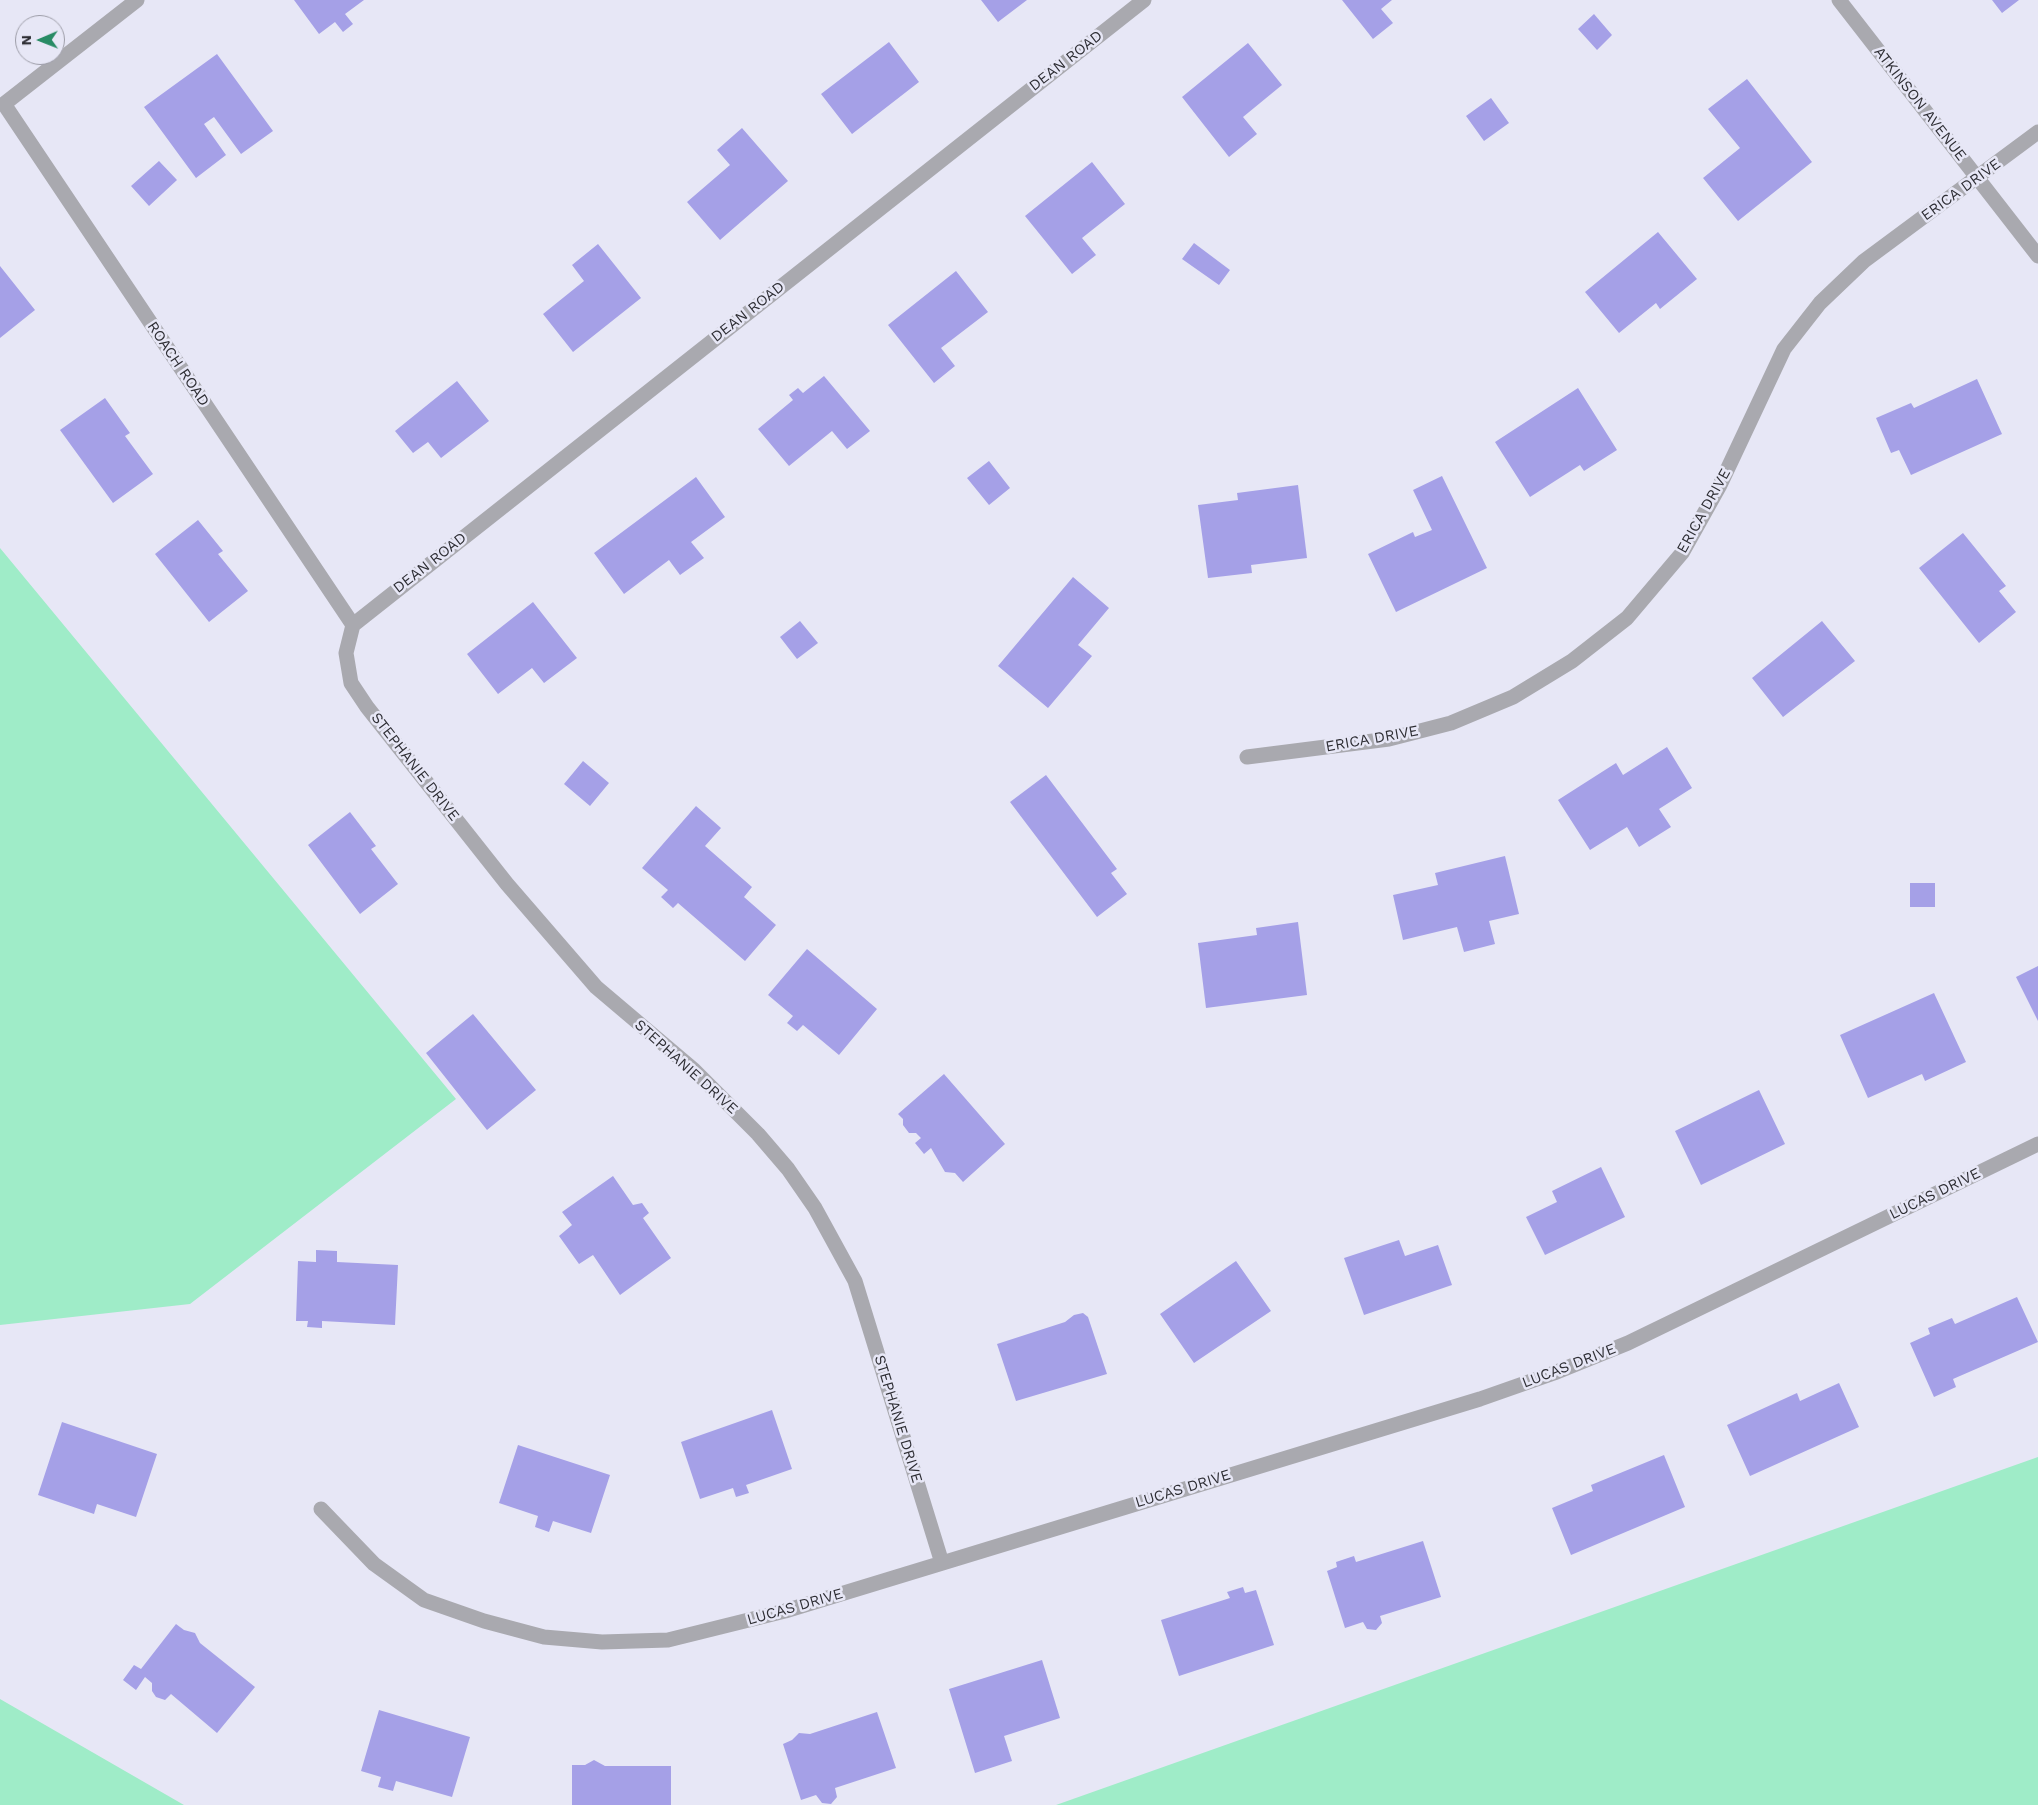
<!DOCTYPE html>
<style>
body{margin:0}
#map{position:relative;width:2038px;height:1805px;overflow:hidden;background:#e7e7f6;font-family:"Work Sans",sans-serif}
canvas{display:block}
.north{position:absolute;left:15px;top:15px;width:50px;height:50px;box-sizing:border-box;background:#e7e7f6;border:1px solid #9d9da8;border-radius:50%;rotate:269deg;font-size:14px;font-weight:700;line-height:20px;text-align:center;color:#2e2e34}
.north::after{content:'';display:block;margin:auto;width:18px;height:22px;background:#288b65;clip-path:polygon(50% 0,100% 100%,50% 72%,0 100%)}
</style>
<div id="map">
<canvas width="2038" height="1805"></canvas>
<div class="north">N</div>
</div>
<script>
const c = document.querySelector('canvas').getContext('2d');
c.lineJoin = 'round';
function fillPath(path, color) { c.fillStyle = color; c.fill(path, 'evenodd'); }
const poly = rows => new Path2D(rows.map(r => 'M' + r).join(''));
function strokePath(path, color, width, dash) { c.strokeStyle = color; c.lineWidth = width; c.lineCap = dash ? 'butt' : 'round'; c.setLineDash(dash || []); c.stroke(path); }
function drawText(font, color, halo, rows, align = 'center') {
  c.font = font + ' "Work Sans",sans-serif'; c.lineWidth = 5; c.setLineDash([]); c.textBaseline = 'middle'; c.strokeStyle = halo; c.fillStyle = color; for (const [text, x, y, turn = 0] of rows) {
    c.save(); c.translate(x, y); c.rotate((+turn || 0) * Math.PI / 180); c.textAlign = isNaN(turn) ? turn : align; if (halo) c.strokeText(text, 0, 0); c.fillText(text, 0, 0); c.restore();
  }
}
fillPath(poly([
 [0,548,456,1099,190,1304,0,1325],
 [2038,1457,2038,1805,1056,1805],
 [0,1699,184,1805,0,1805]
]), '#9fecc8');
fillPath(poly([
 [294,0,364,0,345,14,353,24,343,32,335,22,319,34],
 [981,0,1027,0,998,22],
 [1342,0,1392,0,1381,9,1393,23,1373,39],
 [1992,0,2019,0,2002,13],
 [1594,14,1612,35,1597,50,1578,29],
 [889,42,919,82,852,134,821,94],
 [1248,43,1282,85,1243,117,1257,134,1229,157,1182,97],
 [217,54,273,131,241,154,214,117,204,124,226,155,196,178,144,107],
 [1747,79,1812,162,1738,221,1703,178,1740,148,1708,109],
 [1491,98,1509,123,1484,141,1466,116],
 [742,128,788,181,720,240,687,202,730,165,717,150],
 [159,161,177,180,149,206,131,186],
 [1092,162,1125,204,1082,238,1096,255,1072,274,1025,216],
 [1658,232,1697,279,1660,309,1656,303,1619,333,1585,292],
 [1194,243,1230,270,1219,285,1182,259],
 [598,244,641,298,573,352,543,314,584,281,572,265],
 [0,266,35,310,0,338],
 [956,271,988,312,941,348,955,366,934,383,888,325],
 [824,376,870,431,847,449,832,431,789,466,758,429,793,400,789,395,798,388,803,393],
 [1977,379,2002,434,1911,475,1899,450,1891,453,1876,418,1911,403,1914,408],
 [457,381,489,421,441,458,428,442,413,453,395,431],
 [1578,388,1617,450,1584,471,1580,465,1530,497,1495,442],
 [105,398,130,433,125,436,153,474,113,503,60,430],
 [989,461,1010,488,989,505,967,478],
 [1442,476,1487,568,1396,612,1368,554,1413,532,1415,537,1432,530,1413,490],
 [696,477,725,517,691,542,704,558,680,575,669,560,624,594,594,553],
 [1298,485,1307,558,1251,565,1252,573,1208,578,1198,505,1238,500,1237,493],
 [198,520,223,551,218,554,248,591,209,622,155,554],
 [1963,533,2006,586,1999,591,2016,612,1979,643,1919,568],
 [1073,577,1109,608,1078,645,1092,656,1048,708,998,666],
 [533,602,577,658,544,683,532,668,498,694,467,654],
 [800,621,818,643,797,659,780,637],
 [1822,621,1855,661,1783,717,1752,678],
 [1667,747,1692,788,1659,809,1671,827,1639,847,1627,827,1590,850,1558,800,1616,763,1623,775],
 [583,761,609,783,590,806,564,784],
 [1046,775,1117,869,1111,873,1127,894,1097,917,1010,802],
 [696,806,721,828,705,846,752,887,744,897,776,925,745,961,678,903,673,908,661,897,668,890,642,868],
 [350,812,376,846,371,849,398,884,360,914,308,845],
 [1505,856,1519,914,1489,921,1495,944,1464,952,1457,927,1403,940,1393,895,1438,885,1435,873],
 [1910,883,1935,883,1935,907,1910,907],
 [1298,922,1307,995,1206,1008,1198,943,1257,935,1256,928],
 [807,949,877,1009,839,1055,803,1025,797,1031,787,1023,793,1016,768,995],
 [2038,966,2038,1021,2016,977],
 [1934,993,1966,1062,1925,1081,1922,1074,1868,1098,1840,1035],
 [473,1014,536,1090,487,1130,426,1053],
 [944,1074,1005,1144,963,1182,955,1173,945,1172,931,1148,924,1154,915,1143,921,1138,916,1133,909,1133,903,1125,903,1119,898,1114],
 [1759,1090,1785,1144,1701,1185,1675,1131],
 [1601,1167,1625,1217,1545,1255,1526,1217,1557,1202,1552,1191],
 [613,1176,633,1205,642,1203,649,1213,643,1218,671,1258,620,1295,593,1255,579,1264,559,1236,572,1225,562,1212],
 [1399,1240,1405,1256,1438,1245,1452,1285,1364,1315,1344,1258],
 [316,1250,337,1251,337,1262,398,1265,395,1325,322,1321,322,1328,307,1327,308,1321,296,1321,298,1261,316,1262],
 [1236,1261,1271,1311,1194,1363,1160,1314],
 [2017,1297,2038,1342,1953,1379,1956,1387,1934,1397,1910,1343,1930,1334,1928,1328,1952,1318,1955,1324],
 [1083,1313,1088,1317,1107,1374,1016,1401,997,1344,1065,1322,1074,1315],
 [1839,1383,1859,1427,1750,1476,1727,1425,1797,1393,1800,1401],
 [772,1410,792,1469,746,1485,749,1493,736,1497,733,1488,700,1499,681,1442],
 [62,1422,157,1454,136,1517,97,1504,94,1514,38,1495],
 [518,1445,610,1475,591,1533,553,1521,549,1532,535,1527,538,1516,499,1503],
 [1664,1455,1685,1507,1571,1555,1552,1508,1593,1491,1591,1485],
 [1423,1541,1441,1597,1380,1616,1382,1623,1376,1630,1367,1629,1363,1622,1345,1628,1327,1571,1337,1567,1336,1562,1354,1556,1356,1562],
 [1243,1587,1245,1593,1256,1590,1274,1645,1179,1676,1161,1620,1230,1598,1227,1592],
 [176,1624,184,1630,195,1633,200,1643,255,1687,217,1733,171,1694,165,1700,156,1697,152,1691,152,1683,145,1677,136,1690,123,1680,134,1665,141,1669],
 [1042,1660,1060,1718,1004,1736,1012,1761,975,1773,949,1689],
 [379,1710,470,1737,452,1797,396,1781,393,1791,378,1787,381,1777,361,1771],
 [877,1712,896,1768,835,1788,837,1797,831,1804,822,1803,816,1795,801,1800,783,1744,792,1740,799,1733,810,1734],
 [594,1760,605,1766,671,1766,671,1805,572,1805,572,1765,585,1765]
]), '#a5a0e7');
strokePath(poly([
 [137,0,4,104,353,625],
 [1839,0,2038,256],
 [353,625,346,653,351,683,367,707,507,884,596,987,694,1070,758,1134,788,1169,815,1208,855,1281,942,1563],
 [353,625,1144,0],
 [1247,757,1389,739,1451,723,1513,697,1572,661,1627,618,1682,553,1720,485,1784,349,1820,303,1864,261,2038,132],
 [321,1509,374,1564,424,1600,484,1621,544,1637,602,1642,668,1640,785,1611,1480,1399,1554,1373,1628,1343,2038,1144]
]), '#a9a9af', 15);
drawText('15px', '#2e2e34', '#e7e7f6', [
 ["DEAN ROAD",1066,61,-38],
 ["ATKINSON AVENUE",1920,104,52],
 ["ERICA DRIVE",1961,190,-36],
 ["DEAN ROAD",748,312,-38],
 ["ROACH ROAD",178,364,56],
 ["ERICA DRIVE",1704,511,-61],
 ["DEAN ROAD",430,563,-38],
 ["ERICA DRIVE",1372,739,-10],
 ["STEPHANIE DRIVE",415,767,52],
 ["STEPHANIE DRIVE",686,1067,42],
 ["LUCAS DRIVE",1935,1194,-26],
 ["LUCAS DRIVE",1569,1366,-21],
 ["STEPHANIE DRIVE",898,1419,73],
 ["LUCAS DRIVE",1183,1489,-17],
 ["LUCAS DRIVE",795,1607,-16]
]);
</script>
